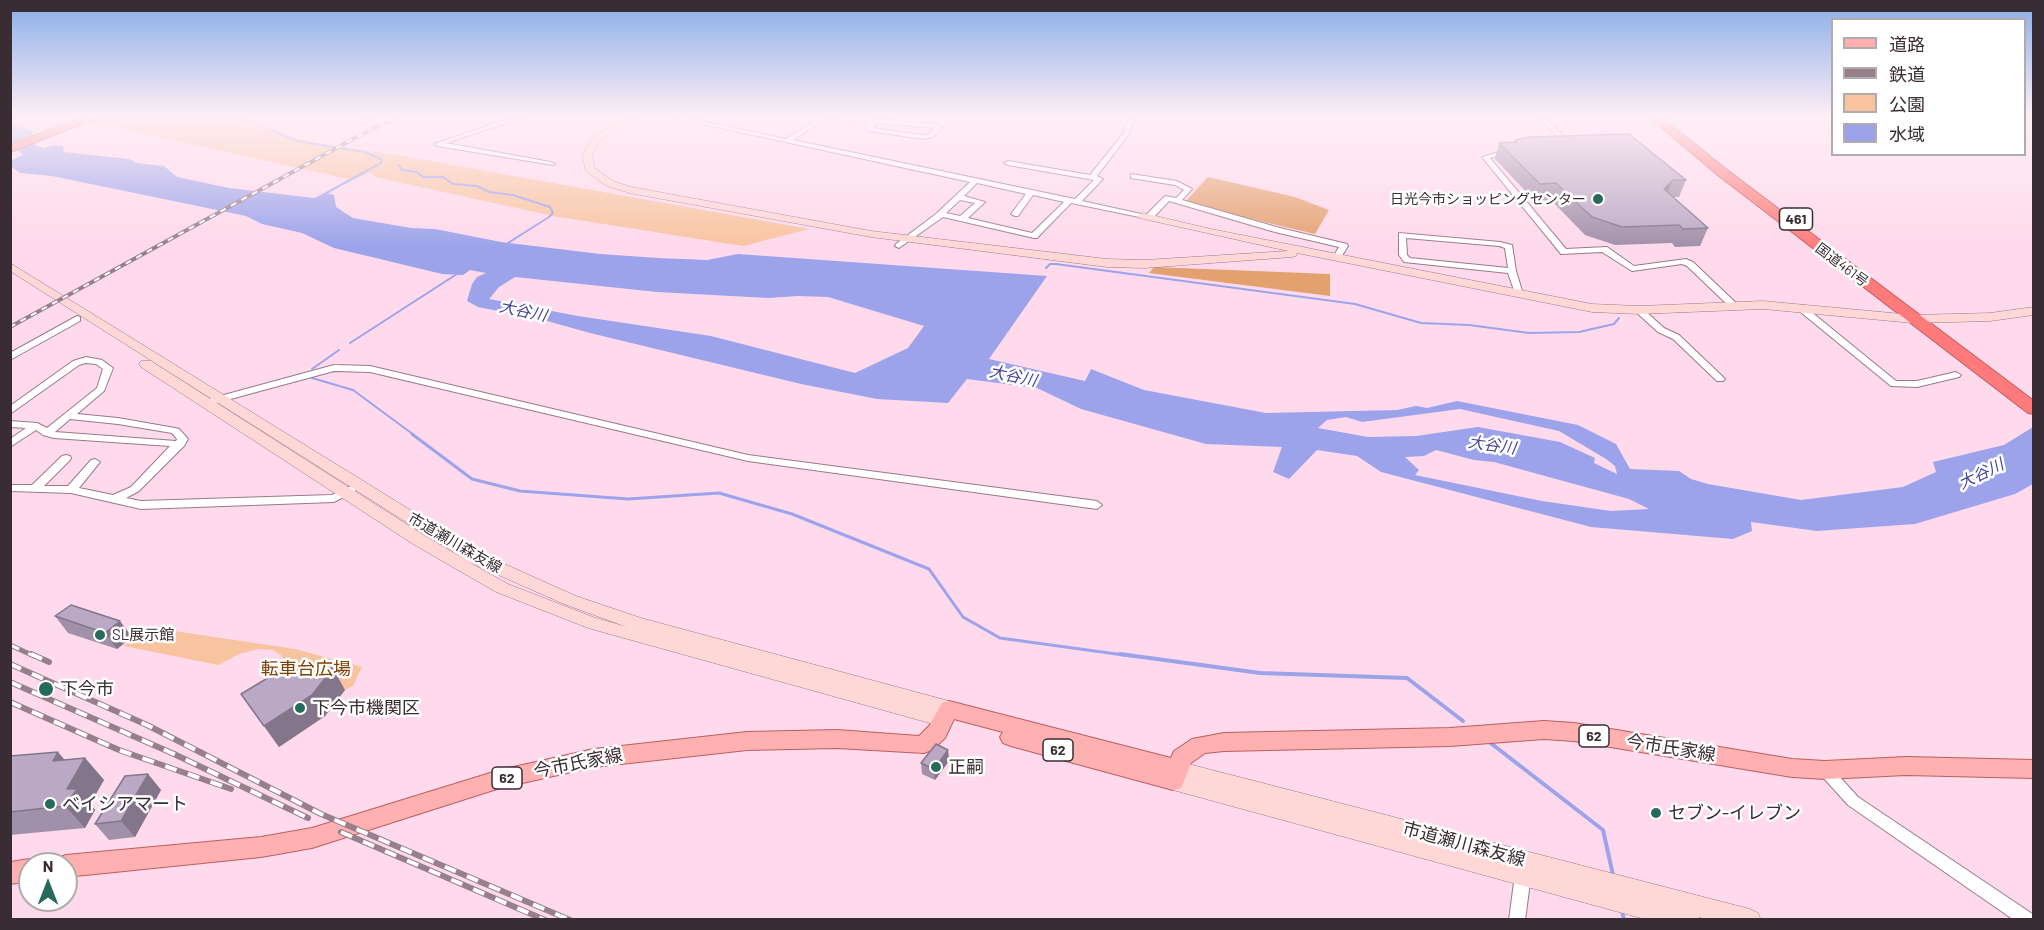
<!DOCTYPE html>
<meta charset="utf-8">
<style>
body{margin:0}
#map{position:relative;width:2044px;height:930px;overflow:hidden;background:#ffdaec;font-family:Barlow,"Noto Sans JP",sans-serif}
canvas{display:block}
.frame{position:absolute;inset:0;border:12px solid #3a2c33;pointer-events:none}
.legend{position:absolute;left:1831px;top:18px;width:195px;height:138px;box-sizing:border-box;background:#fff;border:2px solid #b0abad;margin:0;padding:8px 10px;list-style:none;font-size:18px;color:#3a2c33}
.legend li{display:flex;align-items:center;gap:12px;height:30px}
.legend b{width:30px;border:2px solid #b0abad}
.north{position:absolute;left:18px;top:852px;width:60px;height:60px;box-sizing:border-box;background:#fff;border:2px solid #b0abad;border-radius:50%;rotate:0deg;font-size:16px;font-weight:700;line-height:24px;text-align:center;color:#3a2c33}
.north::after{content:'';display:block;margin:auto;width:21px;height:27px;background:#266a5b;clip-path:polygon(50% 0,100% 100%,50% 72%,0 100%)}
</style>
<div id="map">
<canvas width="2044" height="930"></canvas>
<div class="frame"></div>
<ul class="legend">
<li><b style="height:8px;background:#ffb0b0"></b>道路</li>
<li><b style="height:8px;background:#987f8c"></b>鉄道</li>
<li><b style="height:16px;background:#f8c4a0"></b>公園</li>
<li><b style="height:16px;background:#9ca3ea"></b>水域</li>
</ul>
<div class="north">N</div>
</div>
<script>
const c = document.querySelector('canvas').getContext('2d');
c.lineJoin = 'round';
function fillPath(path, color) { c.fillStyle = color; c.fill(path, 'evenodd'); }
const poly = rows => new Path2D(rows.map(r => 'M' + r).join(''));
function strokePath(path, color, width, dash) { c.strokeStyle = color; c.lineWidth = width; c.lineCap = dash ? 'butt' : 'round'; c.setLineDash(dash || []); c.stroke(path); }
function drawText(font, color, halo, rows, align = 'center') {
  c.font = font + ' Barlow,"Noto Sans JP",sans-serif'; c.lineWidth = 5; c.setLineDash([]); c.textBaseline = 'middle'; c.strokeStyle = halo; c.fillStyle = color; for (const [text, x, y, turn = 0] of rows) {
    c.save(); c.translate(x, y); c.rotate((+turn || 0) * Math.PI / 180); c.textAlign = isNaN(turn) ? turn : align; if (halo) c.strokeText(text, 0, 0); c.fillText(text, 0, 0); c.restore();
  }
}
fillPath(poly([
 [61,117,242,117,280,134,315,143,403,156,809,229,743,246,553,216,375,177,371,172,353,180,117,128,120,125,102,126],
 [147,627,295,649,362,667,353,686,345,690,286,664,282,656,273,650,258,649,239,654,218,665,124,646]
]), '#f8c4a0');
fillPath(poly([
 [1208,177,1295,197,1329,210,1315,234,1184,203],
 [1154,267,1330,274,1330,296,1149,273]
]), '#e4a170');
fillPath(poly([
 [11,123,32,130,35,145,44,148,53,145,63,146,64,152,130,159,136,163,164,166,177,177,229,188,314,198,326,193,334,195,336,207,353,218,411,228,435,229,501,242,600,254,658,258,707,260,738,254,1047,276,989,359,1085,381,1091,369,1144,390,1266,413,1397,410,1416,406,1427,408,1457,401,1578,425,1616,444,1630,469,1679,471,1691,479,1708,484,1801,500,1903,487,1936,472,1933,462,2004,445,2033,427,2033,484,2015,494,1915,524,1817,531,1751,522,1752,531,1733,539,1591,527,1381,472,1357,456,1317,450,1289,479,1273,472,1282,447,1206,444,1081,409,1037,388,967,379,948,403,877,399,801,384,590,333,511,311,508,313,478,307,467,301,472,284,477,277,486,273,470,270,463,275,442,274,334,248,302,233,262,224,246,216,52,176,20,173,11,166,10,161,23,155,11,143],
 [515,277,657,292,768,298,798,296,828,297,924,326,908,348,855,373,711,336,578,316,489,299,499,287],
 [1460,409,1559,431,1606,459,1615,466,1617,474,1594,463,1595,458,1560,442,1478,427,1416,436,1368,437,1318,428,1327,420,1346,417,1362,422],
 [1436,450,1474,460,1494,462,1629,499,1649,509,1611,511,1542,501,1415,475,1419,470,1405,457,1424,456]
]), '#9ca3ea');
strokePath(poly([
 [247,120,297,141,365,152,382,160,381,163,319,197],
 [399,165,402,170,417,172,423,177,443,177,453,184,477,186,489,192,513,195,550,207,553,213,549,217,508,243],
 [1046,268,1050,264,1056,264,1355,304,1421,323,1469,325,1529,333,1579,332,1614,324,1619,318],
 [350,343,460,272],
 [312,369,339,350],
 [312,378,353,390,414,435]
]), '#9ca3ea', 2);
strokePath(poly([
 [412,434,472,479,520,491,628,499,719,493,792,514,929,569,963,617,1000,638,1131,656]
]), '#9ca3ea', 3);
strokePath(poly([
 [1120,654,1260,673,1407,678,1463,721],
 [1488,741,1603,830,1613,875],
 [1622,911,1624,920]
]), '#9ca3ea', 4);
const street = poly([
 [366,117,375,117,362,123,357,122,366,117],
 [514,117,524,117,446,143,551,162,555,164,553,165,437,146,434,144,514,117],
 [670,117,683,117,786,139,821,117,829,117,793,140,1075,199,1094,180,1008,165,1004,163,1008,161,1090,175,1123,134,1129,117,1135,117,1129,134,1097,176,1103,179,1082,201,1146,215,1165,196,1176,198,1184,190,1175,185,1131,178,1131,174,1177,181,1192,189,1182,200,1280,228,1347,244,1348,246,1340,259,1334,259,1333,257,1339,247,1275,232,1169,201,1152,219,1149,219,1071,203,1037,238,1034,238,943,217,899,248,895,246,896,244,936,214,970,182,670,117],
 [977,183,1026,194,1011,214,1015,216,1018,216,1033,195,1064,202,1032,233,968,218,985,202,964,196,977,183],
 [960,200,975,203,960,216,946,213,960,200],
 [831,117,858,117,936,124,942,128,933,137,923,139,868,131,865,129,870,122,834,119,831,117],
 [877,123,934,128,935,128,929,134,923,135,873,128,877,123],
 [1538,117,1545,117,1572,145,1572,147,1568,147,1538,117],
 [1510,149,1513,151,1512,152,1490,158,1566,249,1607,247,1634,266,1686,259,1693,262,1737,304,1737,308,1731,308,1687,266,1682,264,1632,271,1602,252,1561,254,1482,157,1510,149],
 [1399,233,1500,242,1512,245,1516,271,1523,294,1522,296,1516,296,1508,273,1404,262,1399,255,1399,233],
 [1406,238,1499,246,1505,248,1508,268,1410,258,1407,255,1406,238],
 [1801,305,1804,306,1896,381,1917,381,1956,372,1961,375,1959,377,1917,387,1891,386,1798,310,1797,308,1801,305],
 [1639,307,1642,308,1664,328,1679,335,1723,377,1725,379,1723,381,1717,381,1673,339,1658,332,1636,312,1635,310,1639,307],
 [77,316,80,317,80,321,10,360,10,353,77,316],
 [86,357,102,360,113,368,104,391,77,414,118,418,175,428,179,429,188,439,184,446,139,491,126,498,141,501,332,495,351,486,356,489,355,491,334,502,141,509,71,493,10,491,10,485,32,485,62,456,66,455,70,456,71,458,70,460,44,486,68,486,91,460,95,459,100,462,79,488,113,495,131,487,170,446,54,438,43,435,36,430,10,447,10,439,26,428,10,427,10,421,37,423,47,428,97,388,103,369,96,364,86,363,79,365,10,414,10,406,73,361,86,357],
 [70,419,118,424,172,433,177,439,176,441,55,432,70,419],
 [334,365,370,366,748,455,1097,501,1102,505,1097,509,748,461,370,372,334,371,212,404,207,401,209,399,334,365],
 [1825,764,1830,766,1858,797,2034,915,2034,920,2014,920,1848,805,1820,774,1818,770,1820,766,1825,764],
 [1523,868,1528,870,1531,875,1525,920,1509,920,1515,875,1518,870,1523,868]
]);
const secondary = poly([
 [627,117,639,117,605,137,599,143,592,155,595,168,613,181,631,187,871,231,1107,259,1145,260,1288,251,1139,218,1138,216,1143,213,1211,229,1592,304,1639,306,1763,301,1913,315,1990,313,2034,307,2034,315,1990,321,1913,323,1763,309,1639,314,1592,312,1297,253,1296,256,1292,257,1145,268,1107,267,871,237,629,193,605,185,586,171,582,155,592,139,599,133,627,117],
 [10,263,480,553,576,596,641,618,949,701,956,704,959,709,956,714,952,716,954,719,951,724,944,727,588,628,496,592,413,544,141,367,139,364,141,361,151,361,425,536,466,560,10,271,10,263],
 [469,562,564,604,627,627,593,617,508,584,469,562],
 [1177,761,1750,909,1758,913,1761,920,1709,920,1699,917,1700,920,1648,920,1173,790,1166,787,1163,781,1169,774,1167,769,1170,763,1177,761]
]);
const primary = poly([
 [949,701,1171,758,1174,751,1192,739,1224,733,1450,728,1544,721,1574,723,1792,759,1825,761,1906,757,2034,760,2034,778,1906,775,1825,779,1792,777,1574,741,1544,739,1450,746,1224,751,1205,753,1191,763,1181,788,1173,790,1011,746,1003,743,1000,737,1003,732,954,719,945,738,932,750,924,753,837,748,747,750,594,767,500,788,312,848,261,857,66,877,66,864,55,864,58,858,66,855,261,837,312,828,500,770,594,749,747,732,837,730,919,736,929,726,942,703,949,701],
 [30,859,39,864,30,864,30,881,10,884,10,862,30,859]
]);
const highway = poly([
 [84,117,100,117,10,152,10,145,84,117],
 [1649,117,1661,117,1727,170,2034,401,2034,414,2028,413,1719,176,1649,117]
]);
strokePath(street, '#9a7989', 2);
strokePath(secondary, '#9a7989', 1);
strokePath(primary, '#ba5f62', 2);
strokePath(highway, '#ba5f62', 2);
fillPath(street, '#fff');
fillPath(secondary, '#ffd7d7');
fillPath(primary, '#ffb0b0');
fillPath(highway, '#ff7b7b');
const railFar2 = poly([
 [10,327,362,134,399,117]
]);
const railFar1 = poly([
 [10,645,34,656]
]);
const rail = poly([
 [31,654,49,662],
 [10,664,147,725,321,814,570,920],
 [10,682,174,754,308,818],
 [10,702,119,750,231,789],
 [341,832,545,920]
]);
strokePath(railFar2, '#987f8c', 4);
strokePath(railFar1, '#987f8c', 5);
strokePath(rail, '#987f8c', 6);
strokePath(railFar2, '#fff', 2, [6]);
strokePath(railFar1, '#fff', 3, [10]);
strokePath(rail, '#fff', 4, [12]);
fillPath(poly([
 [1515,140,1686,180,1679,197,1673,197,1708,228,1700,246,1675,247,1672,243,1615,245,1585,235,1551,200,1535,201,1495,159,1499,143,1515,142],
 [55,616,132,637,117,649,68,633],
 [266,679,345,690,325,716,279,747,241,694],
 [948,750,949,761,935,780,922,774,921,763],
 [10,756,65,760,85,758,104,780,90,804,95,810,85,828,10,835],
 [148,774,161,790,135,837,109,840,95,824]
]), '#a190a9');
fillPath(poly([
 [1673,180,1666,197,1664,189],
 [120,621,132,637,117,649,105,633],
 [333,668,345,690,325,716,279,747,264,726],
 [948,750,949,761,935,780,934,769],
 [58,752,76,773,85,758,104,780,90,804,95,810,85,828,65,806,53,761],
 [148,774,161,790,135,837,121,821]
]), '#83768a');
const building = poly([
 [1629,134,1686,180,1673,180,1664,189,1708,228,1683,229,1679,225,1622,227,1592,217,1556,183,1540,184,1499,143,1517,142,1515,140,1529,137,1629,134],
 [71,605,120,621,105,633,55,616,71,605],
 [281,662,333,668,312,695,264,726,241,694,266,679,281,662],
 [936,744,948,750,934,769,921,763,936,744],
 [58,752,53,761,85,758,67,789,77,789,65,806,10,812,10,756,58,752],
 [148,774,121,821,95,824,125,776,148,774]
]);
fillPath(building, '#bba8c5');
strokePath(building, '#83768a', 1.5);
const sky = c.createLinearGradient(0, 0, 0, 247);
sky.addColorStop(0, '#89ade9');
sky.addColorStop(0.47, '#ffeef6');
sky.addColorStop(1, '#ffeef600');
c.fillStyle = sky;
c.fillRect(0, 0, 2044, 247);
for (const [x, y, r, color] of [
 [1598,199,6,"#266a5b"],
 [100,635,6,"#266a5b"],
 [46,689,8,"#266a5b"],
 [300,708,6,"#266a5b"],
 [936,767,6,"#266a5b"],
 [50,804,6,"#266a5b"],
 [1656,813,6,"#266a5b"]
]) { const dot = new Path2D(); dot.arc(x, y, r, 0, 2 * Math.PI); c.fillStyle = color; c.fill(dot); strokePath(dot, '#fff', 2); }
drawText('14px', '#3a2c33', '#fff', [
 ["日光今市ショッピングセンター",1586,199]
], 'right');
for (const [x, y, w] of [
 [1796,219,33],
 [1594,736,30],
 [1058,750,30],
 [507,778,30]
]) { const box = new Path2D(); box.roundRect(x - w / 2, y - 11, w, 22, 4.5); c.fillStyle = '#fff'; c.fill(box); strokePath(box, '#3a2c33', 1.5); }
drawText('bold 14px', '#3a2c33', null, [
 ["461",1796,219],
 ["62",1594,736],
 ["62",1058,750],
 ["62",507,778]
]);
drawText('14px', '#3a2c33', '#fff', [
 ["国道461号",1842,265,37]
]);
drawText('15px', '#3a2c33', '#fff', [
 ["市道瀬川森友線",455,543,30]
]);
drawText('15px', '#3a2c33', '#fff', [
 ["SL展示館",112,635]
], 'left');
drawText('italic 16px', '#444598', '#fff', [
 ["大谷川",523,311,12],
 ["大谷川",1013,376,12],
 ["大谷川",1492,445,8],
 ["大谷川",1981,474,-26]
]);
drawText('18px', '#7d4002', '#fff', [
 ["転車台広場",306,669]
]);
drawText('18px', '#3a2c33', '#fff', [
 ["下今市",60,689],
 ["下今市機関区",312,708],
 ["正嗣",948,767],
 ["ベイシアマート",62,804],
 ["セブン-イレブン",1668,813]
], 'left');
drawText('18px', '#3a2c33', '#fff', [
 ["今市氏家線",1671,748,9],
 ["今市氏家線",578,763,-11],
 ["市道瀬川森友線",1464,844,15]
]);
</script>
